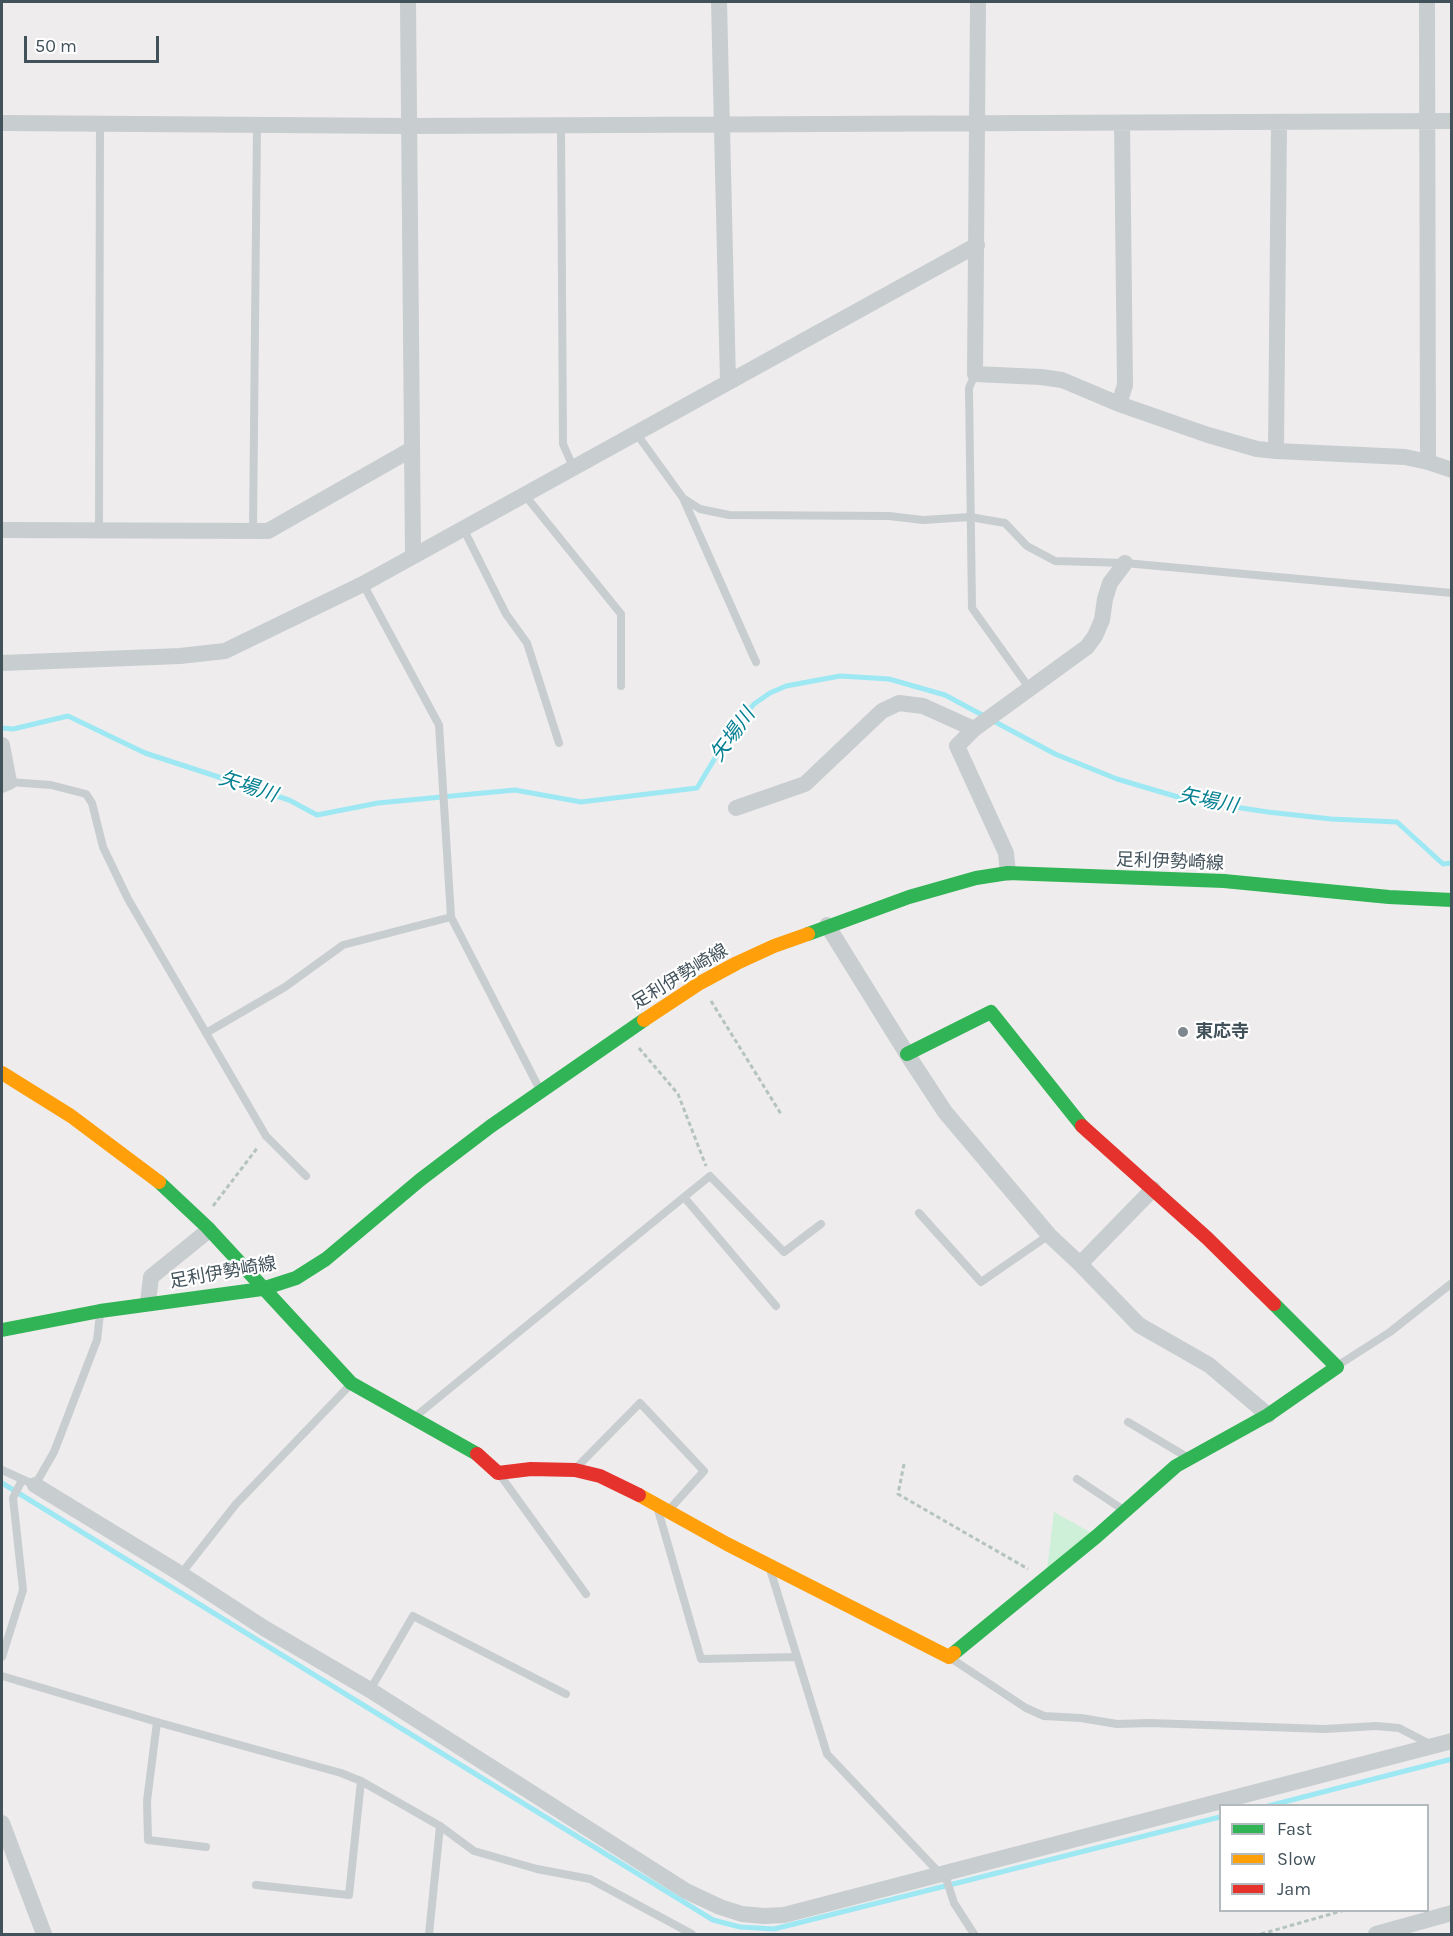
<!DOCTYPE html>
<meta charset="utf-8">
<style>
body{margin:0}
#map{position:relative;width:1453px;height:1936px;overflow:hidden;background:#eeeced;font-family:Karla,sans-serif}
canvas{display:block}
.frame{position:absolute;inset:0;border:3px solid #42525b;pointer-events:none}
.legend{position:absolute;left:1219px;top:1804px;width:210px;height:108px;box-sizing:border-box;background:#fff;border:2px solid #b3babd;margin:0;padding:8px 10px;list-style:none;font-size:18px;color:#42525b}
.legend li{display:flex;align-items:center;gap:12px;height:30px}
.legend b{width:30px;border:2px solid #b3babd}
.scale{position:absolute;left:24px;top:36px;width:135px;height:27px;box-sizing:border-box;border:3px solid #42525b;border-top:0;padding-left:8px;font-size:18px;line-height:21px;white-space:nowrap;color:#42525b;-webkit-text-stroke:4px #fff;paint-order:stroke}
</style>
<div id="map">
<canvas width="1453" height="1936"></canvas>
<div class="frame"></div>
<ul class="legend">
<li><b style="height:8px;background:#30b455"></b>Fast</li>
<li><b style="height:8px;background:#ff9f0a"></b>Slow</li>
<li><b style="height:8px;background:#e5322d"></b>Jam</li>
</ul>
<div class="scale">50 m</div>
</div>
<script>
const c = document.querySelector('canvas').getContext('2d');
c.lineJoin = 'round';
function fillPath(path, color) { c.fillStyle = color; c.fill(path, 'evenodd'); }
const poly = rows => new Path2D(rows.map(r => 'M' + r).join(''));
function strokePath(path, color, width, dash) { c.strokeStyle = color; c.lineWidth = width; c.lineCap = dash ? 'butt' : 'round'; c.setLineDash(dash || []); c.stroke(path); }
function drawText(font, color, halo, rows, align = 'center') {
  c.font = font + ' Karla,"Noto Sans JP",sans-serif'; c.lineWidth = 4.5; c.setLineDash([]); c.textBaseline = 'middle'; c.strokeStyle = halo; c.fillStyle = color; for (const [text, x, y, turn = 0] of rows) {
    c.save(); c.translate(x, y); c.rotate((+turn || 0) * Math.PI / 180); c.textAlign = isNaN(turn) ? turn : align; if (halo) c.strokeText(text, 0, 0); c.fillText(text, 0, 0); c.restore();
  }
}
fillPath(poly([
 [1054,1512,1097,1536,1046,1578]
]), '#cef0d8');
strokePath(poly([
 [2,728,13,729,68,716,145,753,289,800,317,815,378,803,515,790,581,802,697,788,732,730,754,704,770,693,786,686,840,676,889,679,945,695,1055,754,1117,779,1188,800,1268,812,1331,819,1397,822,1443,864,1452,863],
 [2,1483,713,1920,740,1927,774,1929,1220,1817],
 [1268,1806,1452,1759]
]), '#9ee8f3', 5);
strokePath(poly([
 [711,1001,781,1114],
 [639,1048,678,1094,706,1166],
 [213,1206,258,1147],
 [904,1464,898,1494,1028,1569],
 [1261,1934,1345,1910]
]), '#b4c4bd', 3, [4.5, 3]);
strokePath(poly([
 [561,125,563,444,573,467],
 [975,374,969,388,972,608,1030,689],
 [636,433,683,498,700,509,729,515,889,516,923,520,970,517,1005,523,1027,546,1055,561,1125,563,1452,593],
 [524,494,621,614,621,686],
 [683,498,756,662],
 [463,528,506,614,527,643,559,743],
 [99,530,100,123],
 [253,530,257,125],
 [363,584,439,725,451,917,539,1088],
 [9,782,51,785,86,794,92,803,103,847,128,899,266,1136,306,1176],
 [206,1033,285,987,343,945,451,917],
 [684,1197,710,1176,784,1252,821,1224],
 [919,1213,981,1282,1049,1235],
 [1337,1366,1390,1332,1452,1283],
 [416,1416,684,1197,776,1306],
 [1128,1422,1187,1457],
 [577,1467,640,1403,704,1471,668,1511],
 [2,1470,35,1485,54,1452,97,1340,100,1314],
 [500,1475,586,1594],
 [1077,1479,1125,1511],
 [658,1510,701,1659,797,1657],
 [770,1569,827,1754,947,1881,954,1903,974,1934],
 [181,1574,236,1504,351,1384],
 [2,1657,23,1590,13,1498,22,1480],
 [949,1657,1026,1708,1044,1716,1081,1718,1117,1724,1149,1723,1325,1729,1376,1726,1399,1728,1426,1742,1428,1747],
 [2,1676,157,1722,341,1773,361,1781,440,1826,474,1851,537,1869,590,1879,692,1934],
 [370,1690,413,1616,566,1694],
 [157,1722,147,1801,148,1840,206,1847],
 [256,1885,349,1895,361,1781],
 [429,1934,440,1826]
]), '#c8cdcf', 8);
strokePath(poly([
 [408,2,413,555],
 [719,2,728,382],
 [978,2,975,374,1041,377,1062,380,1119,404,1208,435,1257,449,1276,451,1405,457,1428,462,1452,470],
 [1427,2,1428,462],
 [2,123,409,126,1452,121],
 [1119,404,1125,385,1122,123],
 [1276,451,1279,122],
 [2,530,268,531,412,449],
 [2,663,180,656,225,651,363,584,977,245],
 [2,745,9,782,2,785],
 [736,808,805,784,882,711,899,703,923,706,974,729],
 [1008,873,1006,853,957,746,974,729,1087,647,1095,636,1102,620,1105,599,1110,583,1125,563],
 [827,925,907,1054,945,1112,1049,1235,1080,1264,1139,1325,1209,1365,1268,1415],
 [1080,1264,1153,1189],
 [148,1303,151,1277,209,1230],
 [35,1485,181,1574,264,1628,370,1690,686,1891,720,1907,742,1914,764,1916,784,1915,1452,1741],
 [2,1823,44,1934],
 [1376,1934,1452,1913]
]), '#c8cdcf', 16);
strokePath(poly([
 [808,934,909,897,976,878,1008,873,1224,881,1389,897,1452,900],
 [907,1054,991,1012,1082,1126],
 [159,1182,207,1227,351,1383,477,1454],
 [2,1330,100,1311,262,1289,296,1278,326,1259,420,1180,491,1126,644,1020],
 [954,1653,1097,1536,1176,1466,1268,1415,1337,1367,1274,1304]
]), '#30b455', 14);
strokePath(poly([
 [644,1020,700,983,737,963,774,946,808,934],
 [2,1073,71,1116,159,1182],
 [639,1495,727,1544,949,1657,954,1653]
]), '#ff9f0a', 14);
strokePath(poly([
 [1082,1126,1207,1238,1274,1304],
 [477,1454,498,1473,531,1469,575,1470,600,1476,639,1495]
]), '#e5322d', 14);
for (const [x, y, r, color] of [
 [1183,1032,6,"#7e888e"]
]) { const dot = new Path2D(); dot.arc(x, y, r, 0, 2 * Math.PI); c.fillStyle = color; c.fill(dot); strokePath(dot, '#fff', 2); }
drawText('18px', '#42525b', '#fff', [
 ["足利伊勢崎線",1170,862,2],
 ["足利伊勢崎線",680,977,-31],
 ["足利伊勢崎線",223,1273,-10]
]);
drawText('bold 18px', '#42525b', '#fff', [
 ["東応寺",1195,1032]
], 'left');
drawText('italic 20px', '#037f91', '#fff', [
 ["矢場川",733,735,-54],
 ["矢場川",248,787,18],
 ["矢場川",1208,801,11]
]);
</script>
